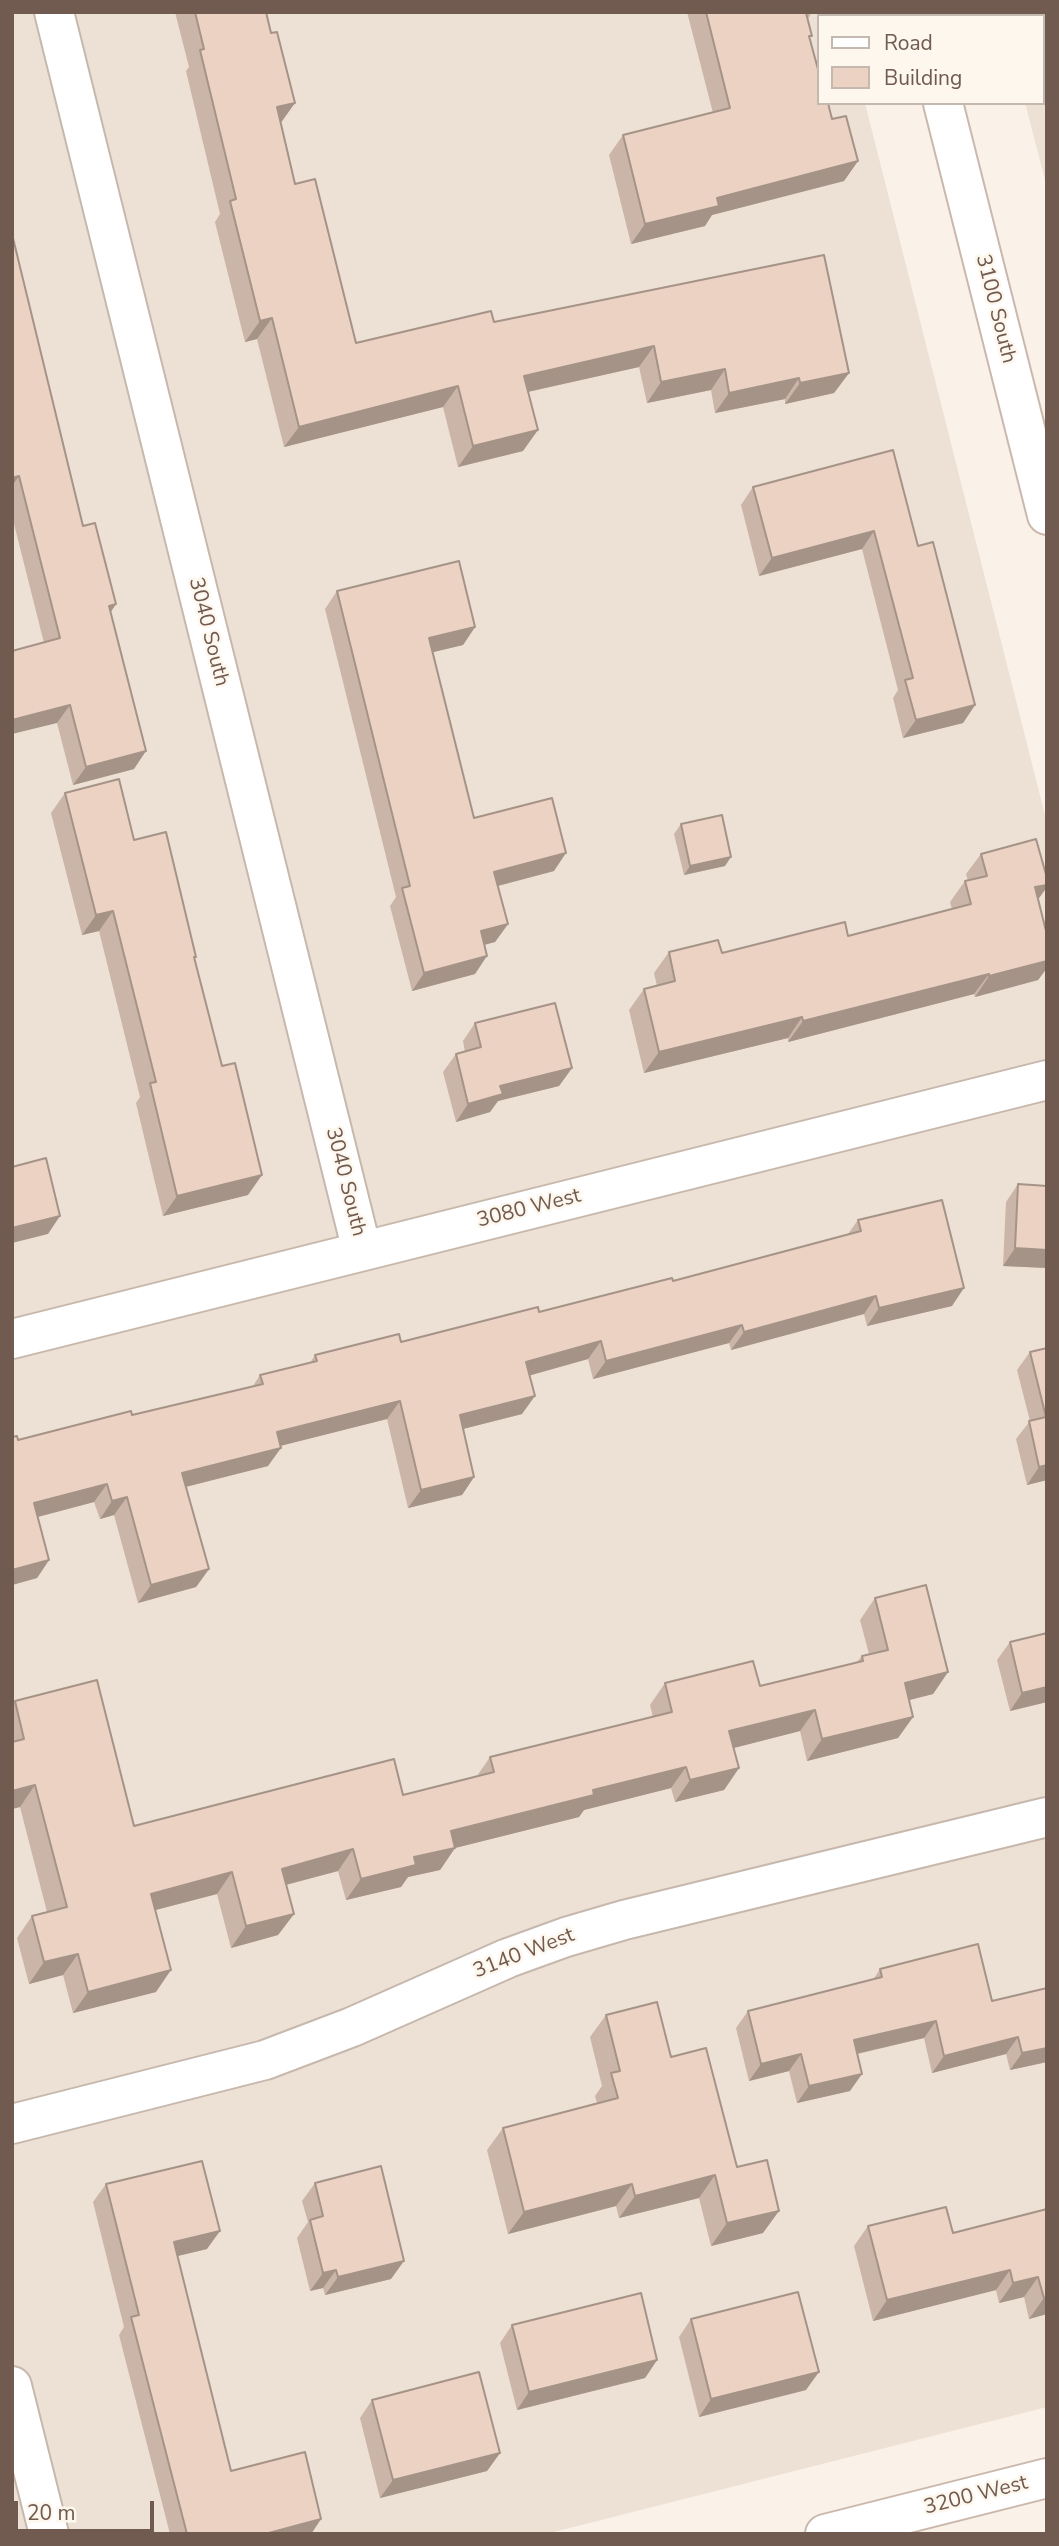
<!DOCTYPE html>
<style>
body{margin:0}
#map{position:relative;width:1059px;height:2546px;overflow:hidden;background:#faf2e8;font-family:"Nunito Sans",sans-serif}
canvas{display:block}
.frame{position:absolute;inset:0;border:14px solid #715a4f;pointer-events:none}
.legend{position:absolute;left:817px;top:14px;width:228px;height:91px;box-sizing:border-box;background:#fdf7ee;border:2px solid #c5b8ae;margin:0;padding:9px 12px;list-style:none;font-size:21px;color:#715a4f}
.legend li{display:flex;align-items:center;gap:14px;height:35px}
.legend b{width:35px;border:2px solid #c5b8ae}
.scale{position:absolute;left:14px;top:2501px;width:140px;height:32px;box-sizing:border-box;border:4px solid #715a4f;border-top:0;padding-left:9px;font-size:21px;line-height:24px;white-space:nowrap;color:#715a4f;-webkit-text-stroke:5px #fdf7ee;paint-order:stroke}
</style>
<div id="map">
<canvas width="1059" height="2546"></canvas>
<div class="frame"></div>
<ul class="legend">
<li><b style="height:9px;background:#fff"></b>Road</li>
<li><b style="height:19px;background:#ecd2c3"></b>Building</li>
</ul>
<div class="scale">20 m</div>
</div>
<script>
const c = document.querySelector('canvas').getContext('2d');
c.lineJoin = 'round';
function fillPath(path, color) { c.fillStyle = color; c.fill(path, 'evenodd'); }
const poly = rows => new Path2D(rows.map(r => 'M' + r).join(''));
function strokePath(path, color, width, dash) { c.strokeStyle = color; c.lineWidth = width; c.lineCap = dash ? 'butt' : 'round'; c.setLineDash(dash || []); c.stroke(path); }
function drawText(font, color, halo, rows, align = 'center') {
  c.font = font + ' "Nunito Sans",sans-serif'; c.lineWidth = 5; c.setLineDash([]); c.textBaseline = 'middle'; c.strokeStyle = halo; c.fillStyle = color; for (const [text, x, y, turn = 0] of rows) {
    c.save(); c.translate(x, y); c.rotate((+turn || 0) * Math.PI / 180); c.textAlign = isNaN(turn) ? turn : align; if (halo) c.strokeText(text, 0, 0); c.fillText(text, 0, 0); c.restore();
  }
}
fillPath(poly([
 [12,12,842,12,843,16,819,16,819,103,865,103,1047,823,1047,2407,546,2534,12,2534],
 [1002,12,1047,12,1047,188,1025,103,1043,103,1043,16,1003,16]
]), '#ede1d5');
const minor = poly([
 [54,12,362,1251],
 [12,1339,1047,1080],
 [12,2124,265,2060,352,2027,508,1958,566,1937,624,1920,1047,1817],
 [12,2386,49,2534]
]);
const secondary = poly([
 [920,12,921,16],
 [943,103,1047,515],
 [825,2534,1047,2478]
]);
strokePath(minor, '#c7b8ad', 42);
strokePath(secondary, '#cbb8ac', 42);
strokePath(minor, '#fff', 38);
strokePath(secondary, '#fff', 38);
fillPath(poly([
 [175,12,266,12,281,123,295,184,356,343,494,322,849,373,834,393,785,404,785,399,715,413,711,390,647,403,639,367,528,392,523,451,458,467,443,407,284,447,257,339,245,342,215,222,220,214,186,71,189,67],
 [687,12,812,12,808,19,810,39,832,119,858,161,844,181,712,215,705,226,631,244,609,155,623,135,713,113],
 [12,234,83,526,116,604,110,613,134,769,73,785,57,723,44,643,12,516],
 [753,487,918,546,975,705,963,723,903,738,893,698,898,690,862,549,759,576,741,505],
 [337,591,475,627,463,645,433,652,474,818,554,871,498,886,508,924,495,942,484,945,475,974,412,991,390,906,396,897,325,609],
 [65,793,134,840,194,959,248,1195,163,1216,136,1103,140,1097,99,931,82,935,51,813],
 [681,824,725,866,684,875,674,834],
 [981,854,1047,887,1038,899,1047,935,1047,968,1038,980,975,997,974,994,788,1042,788,1038,644,1073,629,1010,644,989,657,986,654,973,669,952,722,953,848,936,952,909,950,902,965,881,968,881,966,874],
 [475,1023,572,1068,559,1086,498,1101,490,1112,456,1122,443,1072,456,1054,465,1052,463,1041],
 [1018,1184,1047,1186,1047,1268,1003,1266,1006,1202],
 [858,1220,952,1306,867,1326,864,1314,731,1350,729,1343,593,1379,588,1359,529,1375,522,1414,463,1429,474,1477,462,1495,408,1508,387,1419,280,1446,268,1466,186,1487,209,1569,196,1587,138,1603,114,1515,100,1519,94,1502,38,1517,49,1560,37,1578,12,1585,12,1437,18,1440,132,1415,253,1386,260,1375,310,1363,315,1355,401,1342,539,1312,673,1281,848,1234],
 [1047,1348,1047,1480,1027,1485,1016,1439,1030,1421,1017,1370,1030,1352],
 [875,1598,948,1672,933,1694,909,1700,913,1717,898,1738,807,1761,800,1731,734,1748,739,1768,724,1790,675,1802,671,1788,584,1810,579,1817,455,1848,440,1870,408,1877,401,1887,346,1900,338,1871,286,1885,294,1914,278,1935,231,1948,217,1894,156,1910,156,1992,73,2013,63,1975,29,1984,17,1938,32,1916,47,1912,20,1807,12,1809,12,1705,15,1701,134,1826,403,1795,477,1776,490,1757,653,1717,650,1705,665,1683,760,1686,857,1662,862,1656,869,1654,860,1620],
 [1010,1642,1047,1702,1010,1711,997,1660],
 [880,1969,992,2001,1047,2062,1010,2070,1006,2054,932,2073,924,2038,858,2054,850,2091,797,2103,789,2071,749,2081,736,2028,748,2011,873,1980],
 [606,2015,671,2057,737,2167,763,2233,711,2246,699,2198,619,2218,616,2206,508,2234,487,2150,503,2128,597,2103,595,2096,602,2086,590,2037],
 [315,2183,391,2279,325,2295,323,2288,310,2291,297,2238,308,2222,302,2201],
 [106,2184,207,2249,177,2256,231,2471,321,2519,311,2534,170,2534,119,2335,124,2327,93,2202],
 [1047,2209,1047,2314,1029,2319,1024,2297,999,2303,996,2290,873,2321,854,2246,868,2226,953,2233],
 [691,2319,806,2390,699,2417,679,2337],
 [512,2325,657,2360,645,2378,517,2410,500,2343],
 [372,2400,500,2453,487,2471,380,2498,360,2418]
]), '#cbb5a8');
fillPath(poly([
 [295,103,280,124,277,107],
 [858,161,844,181,712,215,705,226,631,244,645,224,717,198],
 [272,318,257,339,245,342,260,321],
 [654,346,639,367,509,396,524,376],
 [725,369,711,390,647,403,661,382],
 [849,373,834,393,785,404,800,383],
 [799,378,785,399,715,413,729,393],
 [458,386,443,407,284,447,299,427],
 [538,430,523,451,458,467,473,446],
 [19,476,12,486,12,478],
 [874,531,862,549,759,576,772,558],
 [116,604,104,622,109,606],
 [475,627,463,645,417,656,429,638],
 [70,705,57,723,12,734,12,720],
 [975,705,963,723,903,738,916,720],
 [146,751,134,769,73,785,86,767],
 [566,853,554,871,482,890,494,872],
 [731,857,725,866,684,875,690,866],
 [1047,885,1047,887,1034,905,1035,887],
 [113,911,99,931,82,935,96,915],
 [508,924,495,942,468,949,481,931],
 [487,956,475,974,412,991,424,973],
 [1047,961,1047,968,1038,980,975,997,989,976],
 [989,974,974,994,788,1042,803,1021],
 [802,1017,788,1038,644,1073,659,1052],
 [572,1068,559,1086,498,1101,490,1112,456,1122,468,1104,500,1086],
 [262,1175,248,1195,163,1216,177,1196],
 [60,1216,48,1234,12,1243,12,1228],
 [1015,1248,1047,1250,1047,1268,1003,1266],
 [964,1288,952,1306,867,1326,879,1308],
 [876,1296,864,1314,731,1350,744,1332],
 [742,1325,729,1343,593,1379,606,1361],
 [601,1341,588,1359,514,1380,526,1362],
 [535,1396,522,1414,447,1433,460,1415],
 [400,1401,387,1419,264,1450,277,1432],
 [281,1448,268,1466,169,1491,182,1473],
 [1047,1465,1047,1480,1027,1485,1039,1467],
 [474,1477,462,1495,408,1508,421,1490],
 [107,1484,94,1502,22,1521,34,1503],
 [127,1497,114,1515,100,1519,112,1501],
 [49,1560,37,1578,12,1585,12,1570],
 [209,1569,196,1587,138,1603,151,1585],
 [948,1672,933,1694,890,1705,905,1683],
 [1047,1687,1047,1702,1010,1711,1022,1693],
 [815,1710,800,1731,714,1753,729,1731],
 [913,1717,898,1738,807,1761,822,1739],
 [686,1767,671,1788,584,1810,579,1817,455,1848,440,1870,408,1877,401,1887,346,1900,361,1879,414,1857,451,1831,593,1790],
 [739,1768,724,1790,675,1802,690,1780],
 [35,1785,20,1807,12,1809,12,1791],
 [353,1849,338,1871,266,1890,282,1869],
 [232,1872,217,1894,136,1915,151,1894],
 [294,1914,278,1935,231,1948,246,1926],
 [78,1954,63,1975,29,1984,44,1962],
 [171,1970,156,1992,73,2013,88,1992],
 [936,2021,924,2038,842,2057,854,2040],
 [1018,2037,1006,2054,932,2073,944,2056],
 [1047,2048,1047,2062,1010,2070,1022,2053],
 [801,2054,789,2071,749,2081,761,2064],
 [862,2074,850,2091,797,2103,809,2086],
 [715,2175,699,2198,619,2218,635,2196],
 [632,2184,616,2206,508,2234,524,2212],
 [779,2211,763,2233,711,2246,727,2223],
 [220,2231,207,2249,161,2260,174,2242],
 [404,2261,391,2279,325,2295,338,2277],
 [336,2270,323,2288,310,2291,323,2273],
 [1010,2270,996,2290,873,2321,887,2300],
 [1038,2277,1024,2297,999,2303,1013,2283],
 [1044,2298,1047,2298,1047,2314,1029,2319],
 [657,2360,645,2378,517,2410,529,2392],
 [819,2372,806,2390,699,2417,711,2399],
 [500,2453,487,2471,380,2498,393,2480],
 [321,2519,311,2534,265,2534]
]), '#a59388');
const building = poly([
 [195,12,266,12,271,33,277,32,295,103,277,107,295,184,315,179,356,343,491,311,494,322,824,255,849,373,800,383,799,378,729,393,725,369,661,382,654,346,524,376,538,430,473,446,458,386,299,427,272,318,260,321,230,201,236,199,200,50,204,49,195,12],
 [706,12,811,12,806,13,812,36,809,36,819,73,819,103,828,103,832,119,846,116,858,161,717,198,719,206,645,224,623,135,730,108,706,12],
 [12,234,83,526,95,523,116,604,109,606,146,751,86,767,70,705,12,720,12,651,60,638,19,476,12,478,12,234],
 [893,450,918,546,933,542,975,705,916,720,905,680,913,678,874,531,772,558,753,487,893,450],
 [459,561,475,627,429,638,474,818,552,798,566,853,494,872,508,924,481,931,487,956,424,973,402,888,410,886,337,591,459,561],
 [119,779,134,840,166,832,196,957,194,957,222,1066,235,1063,262,1175,177,1196,150,1083,156,1082,113,911,96,915,65,793,119,779],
 [722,815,731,857,690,866,681,824,722,815],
 [1036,839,1047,878,1047,885,1035,887,1047,935,1047,961,989,976,989,974,803,1021,802,1017,659,1052,644,989,675,981,669,952,718,940,722,953,845,922,848,936,971,904,965,881,987,876,981,854,1036,839],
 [555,1003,572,1068,500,1086,503,1094,468,1104,456,1054,481,1047,475,1023,555,1003],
 [46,1158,60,1216,12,1228,12,1167,46,1158],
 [1018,1184,1047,1186,1047,1250,1015,1248,1018,1184],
 [942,1200,964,1288,879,1308,876,1296,744,1332,742,1325,606,1361,601,1341,526,1362,535,1396,460,1415,474,1477,421,1490,400,1401,277,1432,281,1448,182,1473,209,1569,151,1585,127,1497,112,1501,107,1484,34,1503,49,1560,12,1570,12,1437,17,1436,18,1440,131,1411,132,1415,263,1384,260,1375,317,1361,315,1355,399,1334,401,1342,538,1307,539,1312,672,1278,673,1281,861,1231,858,1220,942,1200],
 [1047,1348,1047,1465,1039,1467,1029,1421,1046,1417,1030,1352,1047,1348],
 [926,1585,948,1672,905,1683,913,1717,822,1739,815,1710,729,1731,739,1768,690,1780,686,1767,593,1790,594,1795,451,1831,455,1848,414,1857,416,1865,361,1879,353,1849,282,1869,294,1914,246,1926,232,1872,151,1894,171,1970,88,1992,78,1954,44,1962,32,1916,67,1907,35,1785,12,1791,12,1742,24,1739,15,1701,97,1680,134,1826,394,1759,403,1795,494,1772,490,1757,672,1712,665,1683,753,1661,760,1686,863,1661,862,1656,888,1650,875,1598,926,1585],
 [1047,1633,1047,1687,1022,1693,1010,1642,1047,1633],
 [978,1944,992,2001,1047,1988,1047,2048,1022,2053,1018,2037,944,2056,936,2021,854,2040,862,2074,809,2086,801,2054,761,2064,748,2011,882,1977,880,1969,978,1944],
 [657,2002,671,2057,706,2048,737,2167,767,2160,779,2211,727,2223,715,2175,635,2196,632,2184,524,2212,503,2128,618,2098,611,2073,620,2071,606,2015,657,2002],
 [202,2161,220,2231,174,2242,231,2471,305,2452,321,2519,265,2534,187,2534,131,2317,139,2315,106,2184,202,2161],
 [381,2166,404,2261,338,2277,336,2270,323,2273,310,2220,323,2216,315,2183,381,2166],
 [946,2207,953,2233,1047,2209,1047,2298,1044,2298,1038,2277,1013,2283,1010,2270,887,2300,868,2226,946,2207],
 [798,2292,819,2372,711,2399,691,2319,798,2292],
 [641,2293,657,2360,529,2392,512,2325,641,2293],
 [479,2372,500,2453,393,2480,372,2400,479,2372]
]);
fillPath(building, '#ecd2c3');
strokePath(building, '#a59388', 2);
drawText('21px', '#715a4f', '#fdf7ee', [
 ["3100 South",995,309,76],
 ["3040 South",208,632,76],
 ["3040 South",345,1182,76],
 ["3080 West",529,1209,-14],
 ["3140 West",524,1954,-21],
 ["3200 West",976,2496,-14]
]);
</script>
